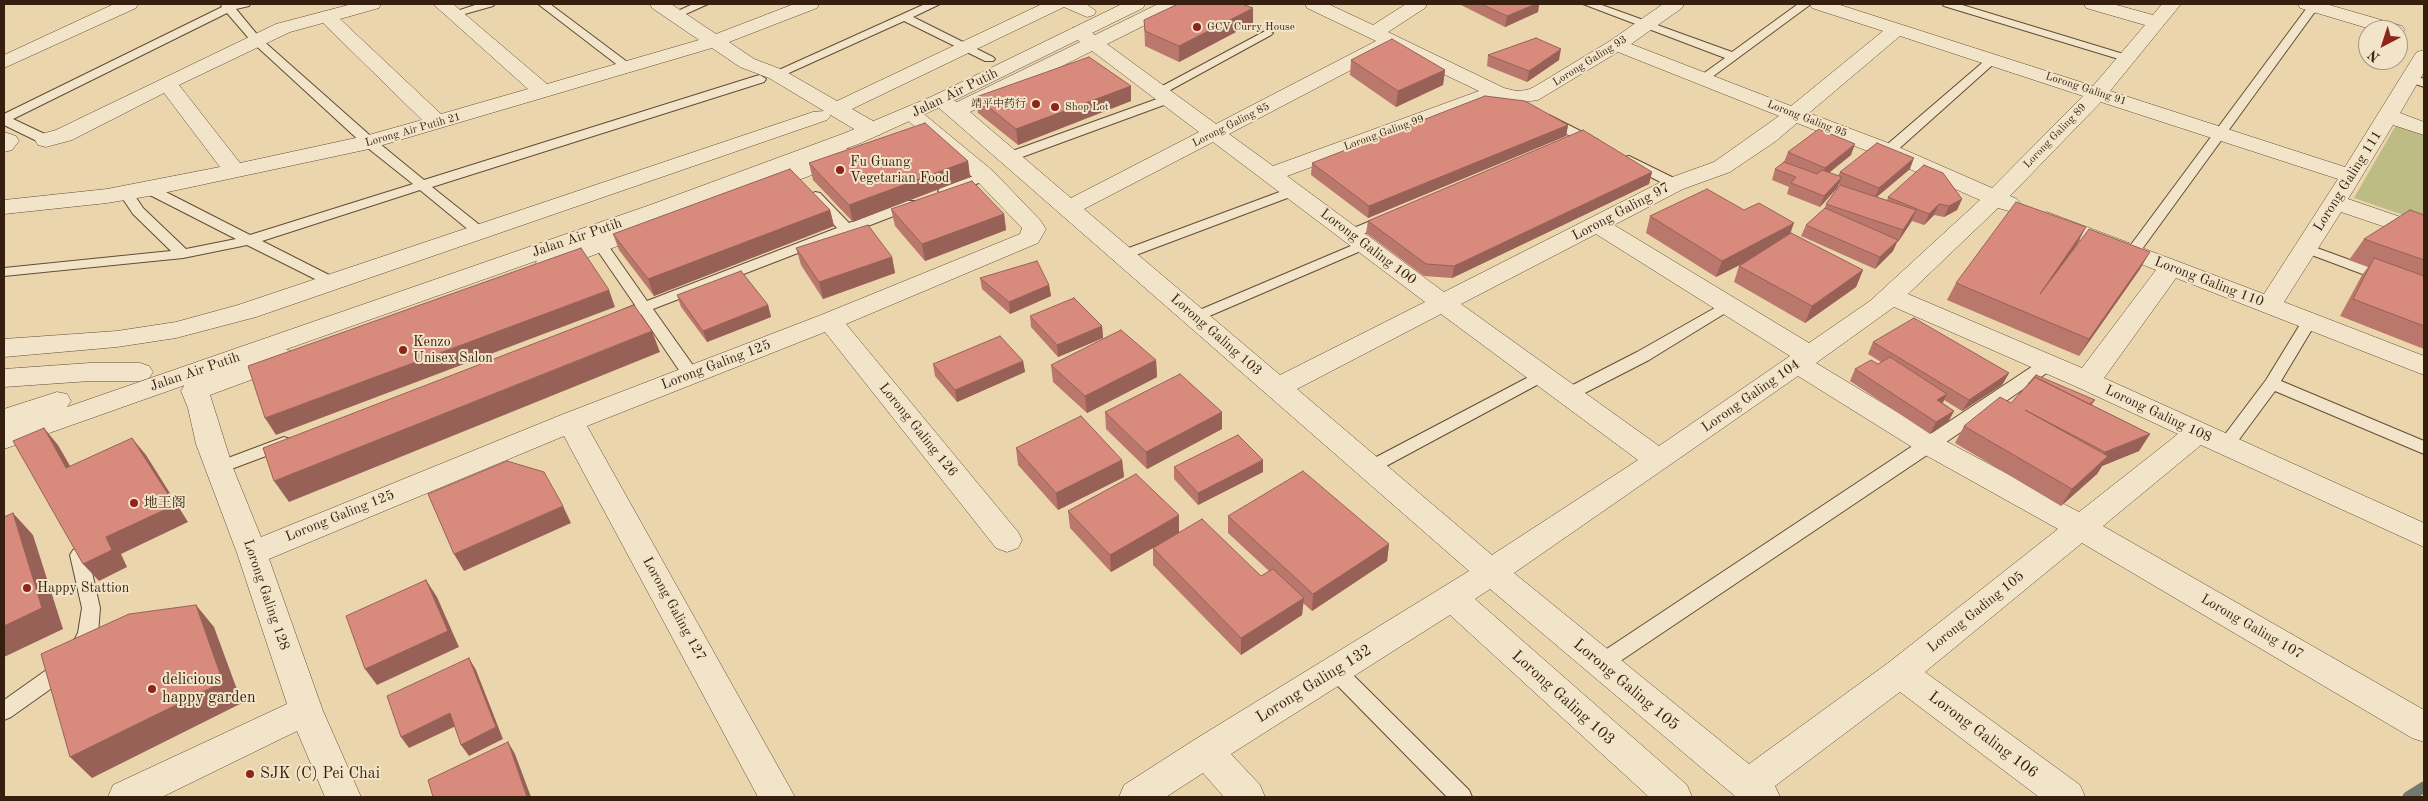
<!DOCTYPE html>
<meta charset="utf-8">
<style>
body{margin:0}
#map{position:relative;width:2428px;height:801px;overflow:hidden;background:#ebd5ac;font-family:"Old Standard TT",serif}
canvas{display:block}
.frame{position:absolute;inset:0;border:5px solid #361f0e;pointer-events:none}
.north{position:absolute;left:2358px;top:20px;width:50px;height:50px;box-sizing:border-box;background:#f2e4c9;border:1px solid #a7957e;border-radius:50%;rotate:220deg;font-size:14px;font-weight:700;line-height:20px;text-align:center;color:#361f0e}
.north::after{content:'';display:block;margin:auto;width:18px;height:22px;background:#8f2418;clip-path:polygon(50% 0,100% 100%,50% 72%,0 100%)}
</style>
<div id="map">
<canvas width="2428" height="801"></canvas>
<div class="frame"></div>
<div class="north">N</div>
</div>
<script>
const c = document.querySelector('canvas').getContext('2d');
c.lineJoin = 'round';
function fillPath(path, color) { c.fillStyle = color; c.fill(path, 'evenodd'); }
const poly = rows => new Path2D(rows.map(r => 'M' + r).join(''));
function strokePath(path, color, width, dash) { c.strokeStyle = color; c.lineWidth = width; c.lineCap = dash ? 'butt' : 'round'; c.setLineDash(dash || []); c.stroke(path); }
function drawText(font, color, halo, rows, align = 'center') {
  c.font = font + ' "Old Standard TT","Noto Serif SC",serif'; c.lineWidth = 4; c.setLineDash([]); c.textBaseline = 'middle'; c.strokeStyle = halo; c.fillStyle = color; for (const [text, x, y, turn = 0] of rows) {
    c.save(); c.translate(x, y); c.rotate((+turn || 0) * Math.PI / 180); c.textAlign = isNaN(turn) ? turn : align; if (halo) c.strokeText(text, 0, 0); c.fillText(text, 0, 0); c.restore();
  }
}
fillPath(poly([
 [2396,125,2424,135,2424,222,2354,198]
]), '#bdbc85');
strokePath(poly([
 [2408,797,2424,787]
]), '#727a70', 11);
const service = poly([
 [221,4,250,4,249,6,236,9,260,38,374,139,424,180,756,76,760,75,766,79,764,82,432,187,486,230,488,233,486,236,476,236,420,190,262,241,337,279,339,282,337,285,327,285,247,245,183,258,4,276,4,268,171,251,133,214,119,193,126,189,131,190,143,208,186,249,236,239,144,192,142,189,144,186,154,186,250,235,413,184,364,145,252,42,227,13,13,119,51,137,52,140,51,143,41,143,4,125,4,114,222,7,221,4],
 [478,4,495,4,493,6,454,17,448,14,478,4],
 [538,4,550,4,634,67,628,71,624,70,538,4],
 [693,4,708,4,679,17,671,17,669,15,693,4],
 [925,4,940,4,913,17,993,57,995,59,993,61,985,61,904,21,780,77,772,77,770,74,925,4],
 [1583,4,1599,4,1732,52,1798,4,1811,4,1704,83,1700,82,1698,79,1700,76,1725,58,1583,4],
 [1942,4,1959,4,2130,56,2132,58,2130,60,2122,60,1944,6,1942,4],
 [2317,4,2323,7,2321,9,2314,13,2137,256,2127,256,2125,253,2127,250,2306,9,2317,4],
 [1267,30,1273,33,1271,35,1163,94,1155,94,1153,91,1267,30],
 [1993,55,1997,57,1999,59,1997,61,1893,154,1883,154,1882,151,1883,148,1989,57,1993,55],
 [2411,74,2424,79,2424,87,2407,81,2405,78,2407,75,2411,74],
 [1168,95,1174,99,1172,102,1014,160,1009,161,1002,157,1004,154,1168,95],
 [1549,115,1598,140,1599,143,1598,146,1588,146,1545,122,1543,119,1545,116,1549,115],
 [1629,156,1680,181,1682,184,1680,187,1670,187,1624,163,1622,160,1624,157,1629,156],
 [985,172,990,173,992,176,990,179,945,195,938,191,940,188,985,172],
 [1293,187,1298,188,1300,191,1298,194,1128,258,1123,259,1116,255,1118,252,1293,187],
 [815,192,820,193,849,223,907,201,917,201,919,204,917,207,653,309,697,371,699,375,697,379,685,379,641,314,618,322,610,317,613,314,635,305,593,244,595,241,605,241,647,301,837,228,808,196,815,192],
 [1388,214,1395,218,1393,221,1356,237,1346,237,1344,234,1346,231,1388,214],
 [1365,240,1370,241,1372,244,1370,247,1200,320,1195,322,1187,317,1190,314,1365,240],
 [2306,244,2424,287,2424,297,2301,251,2299,248,2306,244],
 [1727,301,1732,303,1735,306,1732,309,1649,360,1575,398,1563,398,1561,394,1563,390,1637,352,1727,301],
 [2309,316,2317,321,2281,381,2424,441,2424,454,2275,391,2232,449,2226,451,2220,449,2218,445,2220,441,2266,380,2304,318,2309,316],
 [2048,359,2054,360,2056,364,2054,368,1936,449,1607,670,1600,672,1593,670,1590,664,1593,658,2042,360,2048,359],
 [1542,370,1548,371,1550,375,1548,379,1375,472,1369,474,1363,472,1360,468,1363,464,1542,370],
 [284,437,290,439,292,443,290,447,218,474,212,472,209,468,212,464,284,437],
 [79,548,85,550,88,555,100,608,98,633,84,660,59,683,11,717,4,720,4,700,45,671,70,648,78,633,82,608,70,555,73,550,79,548],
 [1336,663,1343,665,1469,790,1472,797,1447,797,1329,677,1326,671,1329,665,1336,663]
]);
const minor = poly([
 [114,4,138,4,136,8,4,68,4,55,114,4],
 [352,4,381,4,379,8,340,19,441,114,528,89,433,4,453,4,547,84,699,40,652,8,650,4,671,4,716,34,794,4,819,4,817,8,729,42,754,59,783,70,837,101,1042,4,1086,4,1096,11,1094,15,1087,17,1064,7,852,109,880,125,883,130,880,135,872,136,864,135,829,114,831,116,827,120,256,317,176,338,117,347,4,357,4,339,117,331,176,322,238,305,813,112,824,111,769,78,740,67,712,48,369,149,149,196,107,203,4,214,4,200,107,189,220,167,164,93,72,140,46,147,38,145,35,140,38,135,56,130,276,24,352,4],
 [323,23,422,120,365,136,240,163,179,85,290,32,323,23],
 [1158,4,1181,4,1179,8,1107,44,1216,124,1376,41,1307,8,1305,4,1328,4,1373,25,1406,4,1427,4,1425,8,1388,32,1504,88,1516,91,1527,90,1534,87,1610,41,1663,4,1684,4,1682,8,1631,44,1791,106,1883,31,1812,8,1810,4,1837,4,2093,86,2145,25,2086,8,2084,4,2113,4,2153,15,2162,4,2181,4,2110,91,2345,167,2414,56,2417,52,2424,50,2424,72,2400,113,2424,122,2424,135,2393,125,2348,199,2424,225,2424,240,2341,212,2284,302,2424,356,2424,375,2176,278,2104,378,2424,523,2424,547,2201,445,2103,526,2424,710,2424,742,2412,738,2082,543,1925,672,2080,785,2085,797,2039,797,1900,692,1775,786,1780,797,1736,797,1490,589,1475,599,1687,785,1692,797,1649,797,1450,615,1231,754,1260,785,1265,797,1224,797,1203,773,1166,797,1119,797,1124,785,1194,740,1469,571,930,100,933,96,940,94,957,102,1080,42,1069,32,1072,28,1086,28,1095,35,1158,4],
 [1900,36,2083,96,1992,188,1896,146,1809,113,1900,36],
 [1391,49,1479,91,1273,166,1229,134,1391,49],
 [1092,51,1199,132,1071,198,970,112,1092,51],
 [1618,52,1779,116,1714,162,1667,179,1444,292,1287,176,1498,99,1516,103,1538,100,1618,52],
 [2101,102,2338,179,2264,294,2047,212,2039,214,2035,219,2039,224,2156,270,2082,368,1908,294,1998,208,2009,211,2017,209,2021,204,2017,199,2010,196,2101,102],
 [1797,123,1880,156,1980,200,1870,301,1809,343,1614,225,1683,189,1730,172,1776,141,1797,123],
 [1213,142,1425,302,1280,375,1084,209,1213,142],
 [1596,234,1790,356,1659,446,1461,304,1596,234],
 [1894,307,2077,387,2178,434,2079,512,1940,438,1816,363,1894,307],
 [1441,314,1638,460,1492,555,1297,389,1441,314],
 [1798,376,1920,452,2058,529,1888,663,1749,764,1514,573,1798,376],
 [2298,4,2326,4,2402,26,2405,30,2398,35,2398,30,2374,30,2300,8,2298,4],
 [912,108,919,110,993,171,1040,220,1046,229,1038,243,846,324,1018,532,1022,540,1018,548,1007,552,996,548,825,332,587,426,795,797,758,797,564,436,269,559,323,711,361,797,325,797,297,731,162,797,108,797,113,785,287,704,237,553,196,444,188,408,181,391,185,384,285,349,294,352,298,358,294,364,210,395,233,468,261,537,561,415,821,315,1020,234,1022,228,977,181,905,118,901,114,905,110,912,108],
 [4,132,16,136,19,141,12,150,4,152,4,132],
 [844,148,852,150,855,155,852,160,769,191,761,193,753,191,750,186,753,181,844,148],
 [650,219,658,221,662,226,658,231,556,269,547,271,538,269,535,264,538,259,650,219],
 [90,363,140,363,149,366,153,372,149,378,140,381,90,381,4,387,4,369,90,363]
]);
const tertiary = poly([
 [1122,4,1145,4,1143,8,947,104,861,143,666,215,4,449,4,409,57,392,67,394,71,401,67,407,650,205,845,133,933,96,1122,4]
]);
strokePath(service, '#634c36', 2);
strokePath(minor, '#634c36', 1);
strokePath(tertiary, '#634c36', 1);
fillPath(service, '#f2e4c9');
fillPath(minor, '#f2e4c9');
fillPath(tertiary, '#f2e4c9');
fillPath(poly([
 [1459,4,1539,4,1538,12,1505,27],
 [1144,20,1253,23,1179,62,1145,46],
 [1488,55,1559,60,1527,82,1487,66],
 [1351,60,1445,70,1443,85,1396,107,1350,75],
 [1131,86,1131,101,1018,145,978,113,976,97],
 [1568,125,1566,136,1368,218,1311,175,1312,163],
 [1788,152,1851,155,1829,173,1838,176,1840,172,1910,169,1877,197,1887,200,1888,197,1962,199,1957,210,1944,217,1934,215,1924,225,1912,221,1898,242,1897,242,1893,251,1875,269,1801,236,1806,225,1825,208,1826,204,1840,185,1839,184,1837,188,1820,207,1787,194,1789,187,1772,180,1775,169,1784,162],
 [968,161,970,177,853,222,813,180,809,163],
 [1652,172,1649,184,1452,278,1424,276,1366,233,1368,221],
 [891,209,1004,214,1006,230,925,261,895,226],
 [830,210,834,226,654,296,619,250,613,234],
 [2424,215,2424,349,2340,316,2362,275,2368,267,2349,260,2364,239],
 [1650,216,1791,233,1863,270,1856,287,1805,323,1734,282,1739,266,1740,265,1716,277,1646,233],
 [2086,227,2077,244,2064,261,2140,269,2079,356,1947,300,1956,283],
 [796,248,892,257,895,273,823,299,801,265],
 [980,278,1049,285,1051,296,1010,314,982,289],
 [677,295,768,305,771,317,707,342,681,307],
 [1030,316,1102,326,1103,338,1058,357,1031,327],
 [1873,342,2009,373,2002,385,1962,411,1944,400,1943,403,1954,411,1948,422,1930,434,1850,381,1855,369,1878,364,1881,362,1868,354],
 [1156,360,1157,377,1087,413,1053,382,1051,365],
 [1023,361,1025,372,957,402,935,376,933,364],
 [2028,384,2095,400,2092,405,2150,434,2139,451,2102,466,2097,474,2061,506,1955,443,1964,426,2011,403,2026,386],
 [1105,412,1222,412,1222,429,1147,469,1106,429],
 [1016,448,1122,460,1124,477,1058,510,1018,465],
 [1263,460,1263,472,1198,505,1174,479,1174,467],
 [1068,511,1179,532,1261,576,1269,571,1228,533,1228,516,1389,544,1387,561,1312,611,1303,603,1302,615,1241,655,1153,565,1153,548,1111,572,1070,528]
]), '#ba786c');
fillPath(poly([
 [1536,4,1539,4,1538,12,1505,27,1507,16],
 [1253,8,1253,23,1179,62,1179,46],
 [1561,49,1559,60,1527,82,1529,71],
 [1445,70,1443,85,1396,107,1398,91],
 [1131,86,1131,101,1018,145,1016,129],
 [1568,125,1566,136,1368,218,1369,206],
 [1855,144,1851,155,1821,179,1825,168],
 [1914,158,1910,169,1874,199,1879,188],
 [968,161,970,177,853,222,849,205],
 [1652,172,1649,184,1452,278,1454,266],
 [1842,177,1837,188,1820,207,1824,196],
 [1962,199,1957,210,1944,217,1949,206],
 [1939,204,1934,215,1924,225,1929,214],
 [830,210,834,226,654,296,648,279],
 [1916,210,1911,222,1898,242,1903,230],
 [1004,214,1006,230,925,261,922,244],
 [1794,223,1788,240,1716,277,1722,261],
 [2086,227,2077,244,2031,310,2040,294],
 [1898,240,1893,251,1875,269,1880,257],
 [2150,252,2140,269,2079,356,2089,339],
 [892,257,895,273,823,299,819,282],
 [1863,270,1856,287,1805,323,1812,306],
 [1049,285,1051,296,1010,314,1009,302],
 [609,290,615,307,276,435,265,418],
 [768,305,771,317,707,342,703,331],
 [1102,326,1103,338,1058,357,1057,345],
 [652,331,660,352,289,502,274,481],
 [1156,360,1157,377,1087,413,1085,396],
 [1023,361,1025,372,957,402,955,390],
 [2009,373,2002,385,1962,411,1969,400],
 [1947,394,1941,406,1937,400],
 [1954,411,1948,422,1930,434,1936,422],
 [1222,412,1222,429,1147,469,1146,452],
 [44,428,58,445,81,485,66,468],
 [2150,434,2139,451,2102,466,2097,474,2061,506,2072,489,2094,469,2105,452],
 [132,438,146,455,188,522,121,554,127,567,99,581,83,564,106,537],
 [1122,460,1124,477,1058,510,1056,493],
 [1263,460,1263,472,1198,505,1198,493],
 [563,506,571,523,464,571,454,554],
 [13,513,33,535,63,629,4,657,4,626],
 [1179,515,1179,533,1111,572,1110,555],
 [1389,544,1387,561,1312,611,1313,594],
 [426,580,437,597,459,647,377,685,365,669],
 [1304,598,1302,615,1241,655,1241,638],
 [196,605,214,627,242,703,92,778,70,757],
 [469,658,476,670,503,739,469,756,461,745],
 [450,713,458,725,409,748,401,737],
 [508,742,515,754,531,797,527,797]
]), '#976158');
const building = poly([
 [1178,4,1242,4,1253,8,1179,46,1145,31,1144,20,1178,4],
 [1481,4,1536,4,1507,16,1481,4],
 [1536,38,1561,49,1529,71,1488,55,1536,38],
 [1392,39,1445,70,1398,91,1351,60,1392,39],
 [1089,57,1131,86,1016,129,976,97,1089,57],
 [1485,96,1525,101,1568,125,1369,206,1312,163,1485,96],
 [925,123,968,161,849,205,809,163,925,123],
 [1819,129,1855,144,1825,168,1788,152,1819,129],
 [1583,130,1652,172,1454,266,1426,264,1368,221,1583,130],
 [1877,143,1914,158,1879,188,1840,172,1877,143],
 [1784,162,1817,174,1822,170,1842,177,1824,196,1791,183,1796,177,1775,169,1784,162],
 [1924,165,1943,173,1962,199,1949,206,1939,204,1929,214,1888,197,1924,165],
 [790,169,830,210,648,279,613,234,790,169],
 [972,181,1004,214,922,244,891,209,972,181],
 [1840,185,1916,210,1903,230,1826,204,1840,185],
 [1707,189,1744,210,1759,203,1794,223,1722,261,1650,216,1707,189],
 [2016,202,2086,227,2040,294,2089,229,2150,252,2089,339,1956,283,2016,202],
 [1825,208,1898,240,1880,257,1806,225,1825,208],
 [2410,210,2424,215,2424,260,2364,239,2410,210],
 [868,225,892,257,819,282,796,248,868,225],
 [1791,233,1863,270,1812,306,1739,266,1791,233],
 [581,248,609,290,265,418,248,366,581,248],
 [2374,258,2424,276,2424,326,2353,299,2374,258],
 [1037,261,1049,285,1009,302,980,278,1037,261],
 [741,271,768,305,703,331,677,295,741,271],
 [1074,298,1102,326,1057,345,1030,316,1074,298],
 [634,305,652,331,274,481,263,448,634,305],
 [1914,318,2009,373,1969,400,1873,342,1914,318],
 [1121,330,1156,360,1085,396,1051,365,1121,330],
 [1000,336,1023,361,955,390,933,364,1000,336],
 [1890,357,1947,394,1937,400,1954,411,1936,422,1855,369,1871,360,1878,364,1890,357],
 [1180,374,1222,412,1146,452,1105,412,1180,374],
 [2036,375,2095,400,2089,404,2035,377,2029,384,2028,384,2036,375],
 [2035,377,2150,434,2105,452,2025,410,2108,456,2072,489,1964,426,2000,397,2011,403,2035,377],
 [1081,416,1122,460,1056,493,1016,448,1081,416],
 [44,428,66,468,132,438,175,505,106,537,112,550,83,564,13,441,44,428],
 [1238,435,1263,460,1198,493,1174,467,1238,435],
 [507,461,544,472,563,506,454,554,428,494,507,461],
 [1303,471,1389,544,1313,594,1228,516,1303,471],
 [1136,474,1179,515,1110,555,1068,511,1136,474],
 [13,513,42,608,4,626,4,517,13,513],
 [1202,519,1261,576,1273,569,1304,598,1241,638,1153,548,1202,519],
 [426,580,448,631,365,669,346,616,426,580],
 [196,605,223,682,70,757,41,654,129,614,196,605],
 [469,658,496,727,461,745,450,713,401,737,387,696,469,658],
 [508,742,527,797,433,797,428,780,508,742]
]);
fillPath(building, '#d88b7d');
strokePath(building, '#976158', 1);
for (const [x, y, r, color] of [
 [1197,27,5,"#8f2418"],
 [1036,104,5,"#8f2418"],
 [1055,107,5,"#8f2418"],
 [840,170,5,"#8f2418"],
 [403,350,5,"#8f2418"],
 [134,503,5,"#8f2418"],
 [27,588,5,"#8f2418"],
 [152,689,5,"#8f2418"],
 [250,774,5,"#8f2418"]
]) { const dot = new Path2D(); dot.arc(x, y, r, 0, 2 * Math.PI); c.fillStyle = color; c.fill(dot); strokePath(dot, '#f2e4c9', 2); }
drawText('11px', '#361f0e', '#f2e4c9', [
 ["GCV Curry House",1207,27],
 ["靖平中药行",1026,104,"right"],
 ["Shop Lot",1065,107]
], 'left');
drawText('11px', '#361f0e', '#f2e4c9', [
 ["Lorong Galing 93",1590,61,-32],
 ["Lorong Galing 91",2086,89,18],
 ["Lorong Galing 95",1807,119,21],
 ["Lorong Galing 85",1231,125,-27],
 ["Lorong Air Putih 21",413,130,-16],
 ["Lorong Galing 99",1384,133,-20],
 ["Lorong Galing 89",2055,136,-46]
]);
drawText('14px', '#361f0e', '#f2e4c9', [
 ["Jalan Air Putih",955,93,-26],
 ["Lorong Galing 111",2348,181,-58],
 ["Lorong Galing 97",1621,212,-28],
 ["Jalan Air Putih",577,238,-19],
 ["Lorong Galing 100",1368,247,37],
 ["Lorong Galing 110",2209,282,21],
 ["Lorong Galing 103",1216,335,41],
 ["Lorong Galing 125",716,365,-21],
 ["Jalan Air Putih",195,372,-19],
 ["Lorong Galing 104",1751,396,-35],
 ["Lorong Galing 108",2158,414,25],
 ["Lorong Galing 126",918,430,51],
 ["Lorong Galing 125",340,516,-22],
 ["Lorong Galing 128",266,595,71],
 ["Lorong Galing 127",674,609,61],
 ["Lorong Gading 105",1976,612,-39],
 ["Lorong Galing 107",2252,627,30]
]);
drawText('14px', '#361f0e', '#f2e4c9', [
 ["Fu Guang",850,162],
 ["Vegetarian Food",850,178],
 ["Kenzo",413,342],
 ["Unisex Salon",413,358],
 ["地王阁",144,503],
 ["Happy Stattion",37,588]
], 'left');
drawText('16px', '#361f0e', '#f2e4c9', [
 ["delicious",162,680],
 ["happy garden",162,698],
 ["SJK (C) Pei Chai",260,774]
], 'left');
drawText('16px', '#361f0e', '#f2e4c9', [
 ["Lorong Galing 132",1314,684,-32],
 ["Lorong Galing 105",1626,685,40],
 ["Lorong Galing 103",1563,698,42],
 ["Lorong Galing 106",1983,735,37]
]);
</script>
